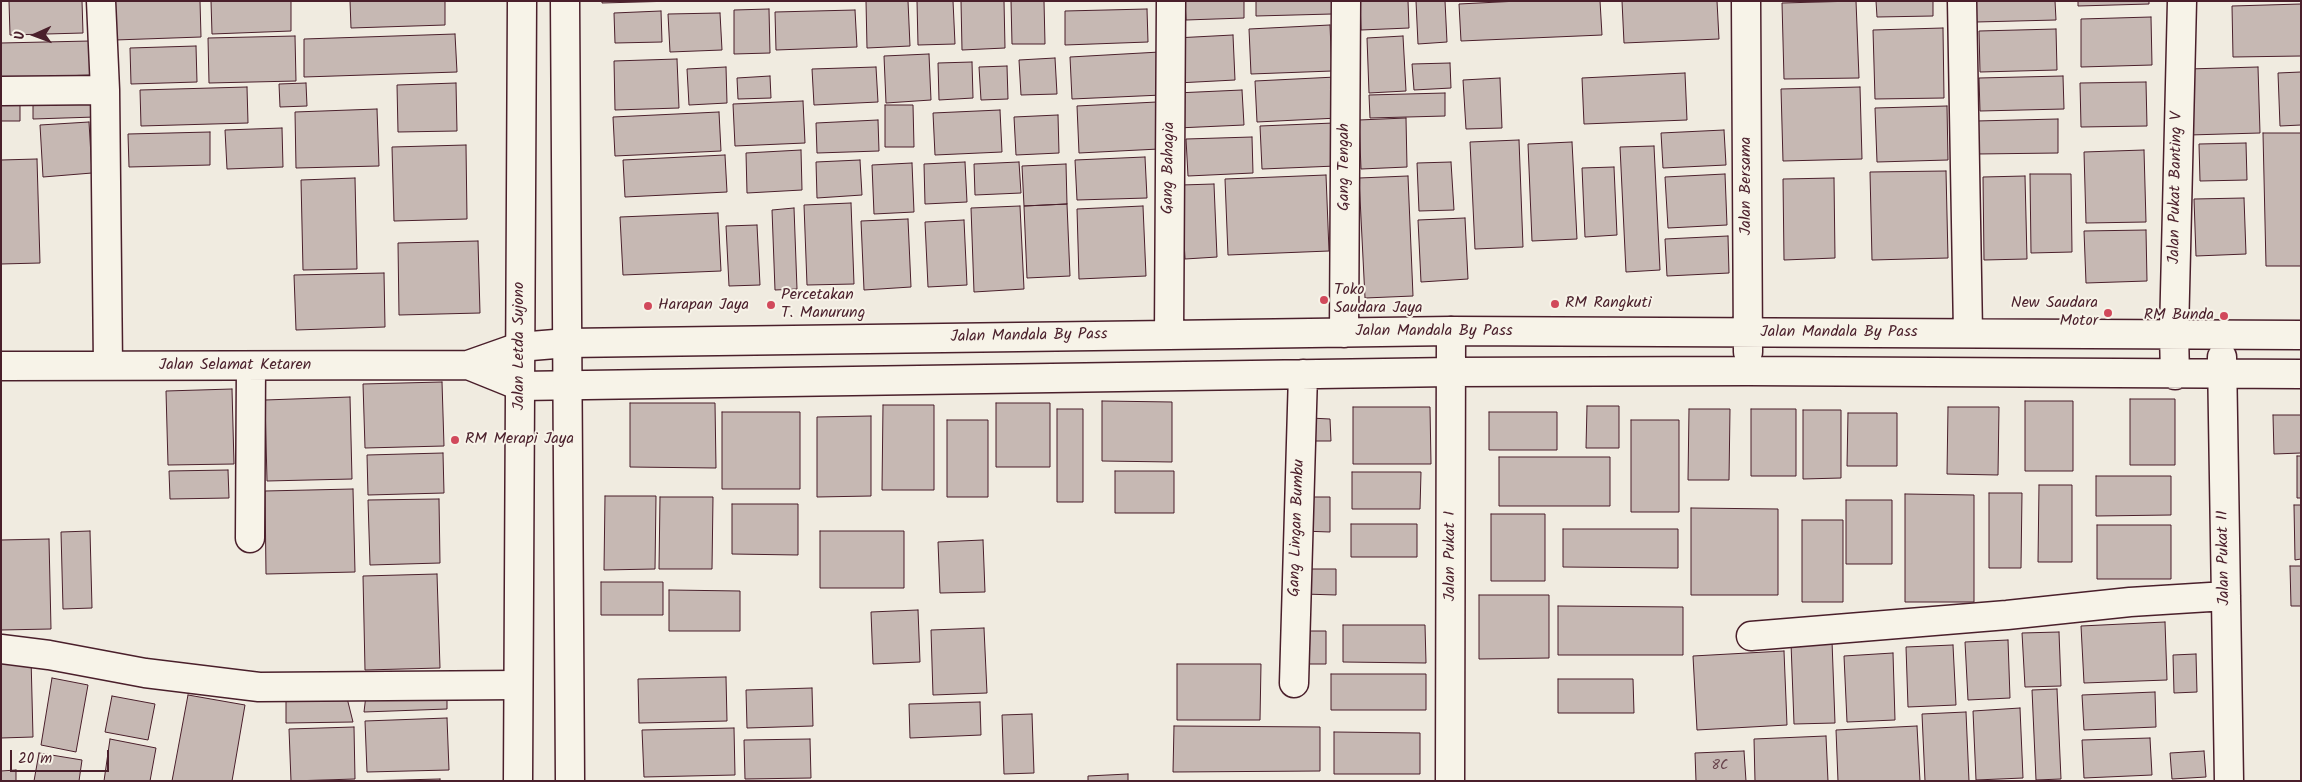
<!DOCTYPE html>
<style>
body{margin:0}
#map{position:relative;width:2302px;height:782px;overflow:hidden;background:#f0ebe0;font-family:Kalam,sans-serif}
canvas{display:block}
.frame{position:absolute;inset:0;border:2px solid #4a1f2b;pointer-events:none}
.north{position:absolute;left:10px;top:10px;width:50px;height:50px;-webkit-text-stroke:4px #f7f3e8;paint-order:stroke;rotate:268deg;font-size:14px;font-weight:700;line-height:20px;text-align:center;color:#4a1f2b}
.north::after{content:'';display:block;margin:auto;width:18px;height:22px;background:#4a1f2b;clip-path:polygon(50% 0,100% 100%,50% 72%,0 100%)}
.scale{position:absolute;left:10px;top:750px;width:99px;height:22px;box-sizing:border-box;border:2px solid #4a1f2b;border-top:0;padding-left:6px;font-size:15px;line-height:18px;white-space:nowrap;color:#4a1f2b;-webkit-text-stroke:4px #f7f3e8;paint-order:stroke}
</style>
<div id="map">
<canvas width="2302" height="782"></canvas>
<div class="frame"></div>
<div class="north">U</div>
<div class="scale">20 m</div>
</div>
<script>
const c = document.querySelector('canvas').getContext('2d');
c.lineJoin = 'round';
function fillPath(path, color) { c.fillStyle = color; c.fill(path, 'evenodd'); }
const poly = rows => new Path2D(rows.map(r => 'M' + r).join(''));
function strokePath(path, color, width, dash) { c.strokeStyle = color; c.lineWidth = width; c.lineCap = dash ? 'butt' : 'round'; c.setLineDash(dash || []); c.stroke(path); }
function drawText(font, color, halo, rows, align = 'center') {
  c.font = font + ' Kalam,sans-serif'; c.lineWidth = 4; c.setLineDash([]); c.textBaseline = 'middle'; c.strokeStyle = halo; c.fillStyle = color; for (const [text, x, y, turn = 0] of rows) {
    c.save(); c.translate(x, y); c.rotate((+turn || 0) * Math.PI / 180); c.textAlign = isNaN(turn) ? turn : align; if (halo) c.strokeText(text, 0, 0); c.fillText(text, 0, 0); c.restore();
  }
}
const building = poly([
 [9,1,82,1,83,33,10,35,9,1],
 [114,1,200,1,201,37,115,40,114,1],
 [211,1,291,1,291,31,212,34,211,1],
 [350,1,445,1,445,25,351,28,350,1],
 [602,1,675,1,602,3,602,1],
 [866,1,908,1,910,46,867,48,866,1],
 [917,1,953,1,955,44,918,45,917,1],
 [961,1,1004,1,1005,48,962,50,961,1],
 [1011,1,1044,1,1045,44,1012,44,1011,1],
 [1185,1,1244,1,1244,18,1186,20,1185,1],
 [1256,1,1332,1,1332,14,1256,16,1256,1],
 [1360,1,1408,1,1409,28,1361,30,1360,1],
 [1416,1,1445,1,1447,42,1418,44,1416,1],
 [1519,1,1600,1,1602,35,1461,41,1459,4,1519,1],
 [1622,1,1717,1,1719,39,1624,43,1622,1],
 [1856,1,1859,78,1784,79,1782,3,1856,1],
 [1876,1,1933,1,1933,16,1877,17,1876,1],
 [1976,1,2055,1,2056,20,1976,22,1976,1],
 [2078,1,2149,1,2149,4,2078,6,2078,1],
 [2301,4,2301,56,2233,57,2232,6,2301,4],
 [769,9,770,53,734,54,734,10,769,9],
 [1147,9,1148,42,1065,45,1065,11,1147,9],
 [855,10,857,47,776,50,775,12,855,10],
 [661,11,662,42,615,43,614,13,661,11],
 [720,13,722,50,670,52,668,14,720,13],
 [2151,17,2152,65,2081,67,2081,19,2151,17],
 [1330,25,1332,71,1251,74,1249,29,1330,25],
 [1943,28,1944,98,1875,99,1873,30,1943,28],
 [2056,29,2057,70,1980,72,1979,31,2056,29],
 [455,34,457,72,304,77,304,39,455,34],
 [1233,35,1235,80,1177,83,1175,38,1233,35],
 [295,36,296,81,209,83,208,38,295,36],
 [1403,36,1406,91,1369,93,1367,38,1403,36],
 [90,41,91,75,1,78,1,43,90,41],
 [196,46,197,82,131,84,130,48,196,46],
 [1160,52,1162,95,1072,99,1070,57,1160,52],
 [929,54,931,100,886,103,884,56,929,54],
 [1055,58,1057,94,1021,95,1019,60,1055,58],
 [677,59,679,108,615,110,614,61,677,59],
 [972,62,973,98,939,100,938,63,972,62],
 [1450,63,1451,88,1414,90,1412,64,1450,63],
 [1007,66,1008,99,981,100,979,67,1007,66],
 [726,67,727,103,689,105,687,69,726,67],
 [876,67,878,102,814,105,812,69,876,67],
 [2258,67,2260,133,2189,135,2188,69,2258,67],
 [2301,72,2301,125,2280,126,2278,73,2301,72],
 [1685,73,1687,120,1584,124,1582,78,1685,73],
 [770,76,771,98,738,99,737,78,770,76],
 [2063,76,2064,109,1980,111,1979,78,2063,76],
 [1336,77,1338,118,1257,122,1255,81,1336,77],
 [1500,78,1502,128,1466,129,1463,80,1500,78],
 [2146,82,2147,126,2081,127,2080,83,2146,82],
 [306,83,307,106,280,107,279,84,306,83],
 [456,83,457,131,398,132,397,85,456,83],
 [247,87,248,123,141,126,140,90,247,87],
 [1860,87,1862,159,1783,161,1781,89,1860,87],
 [1242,90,1244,125,1177,128,1176,93,1242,90],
 [95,93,95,117,33,119,33,95,95,93],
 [1445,93,1445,116,1370,118,1369,95,1445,93],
 [1,96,20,96,20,121,1,121,1,96],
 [803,101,805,143,735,146,733,104,803,101],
 [1157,102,1159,149,1079,153,1077,106,1157,102],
 [885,105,913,105,914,147,885,147,885,105],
 [1947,106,1948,160,1877,162,1875,108,1947,106],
 [377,109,379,166,296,168,295,112,377,109],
 [1000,110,1002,152,935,155,933,113,1000,110],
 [719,112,721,151,615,156,613,117,719,112],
 [1058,115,1059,153,1016,155,1014,117,1058,115],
 [1406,118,1407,167,1361,169,1359,120,1406,118],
 [2058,119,2058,153,1977,154,1976,121,2058,119],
 [878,120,879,151,817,153,816,123,878,120],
 [89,122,92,173,43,177,40,125,89,122],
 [1334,123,1336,166,1262,169,1260,126,1334,123],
 [282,128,283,167,227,169,225,130,282,128],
 [1724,130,1726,165,1663,168,1661,133,1724,130],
 [210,132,210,165,129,167,128,134,210,132],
 [2263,133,2301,133,2301,266,2266,266,2263,133],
 [1252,137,1253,173,1188,176,1186,139,1252,137],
 [1519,140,1523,247,1475,249,1470,142,1519,140],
 [1572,142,1577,239,1532,241,1528,144,1572,142],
 [2246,143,2247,180,2200,181,2199,144,2246,143],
 [466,145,467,219,394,221,392,147,466,145],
 [1654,146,1660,270,1626,272,1620,147,1654,146],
 [801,150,802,190,747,193,746,153,801,150],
 [2144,150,2146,222,2086,223,2084,152,2144,150],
 [725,155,727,192,625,197,623,160,725,155],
 [1145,157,1147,198,1077,200,1075,160,1145,157],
 [37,159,40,263,1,264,1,160,37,159],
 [860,160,862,195,817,198,816,162,860,160],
 [965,162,967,202,925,204,924,164,965,162],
 [1019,162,1021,193,975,195,974,164,1019,162],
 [1451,162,1454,210,1419,211,1417,163,1451,162],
 [912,163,914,212,874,214,872,165,912,163],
 [1066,164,1067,204,1024,206,1022,166,1066,164],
 [1614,167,1617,235,1585,237,1582,168,1614,167],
 [1946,171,1948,258,1872,260,1870,172,1946,171],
 [1725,174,1727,225,1668,228,1665,177,1725,174],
 [2030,174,2071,174,2072,252,2031,253,2030,174],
 [1326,175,1329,251,1228,255,1225,179,1326,175],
 [1408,176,1413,296,1365,298,1359,178,1408,176],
 [2025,176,2027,259,1984,260,1983,177,2025,176],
 [355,178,357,269,303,270,301,180,355,178],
 [1834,178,1835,258,1784,260,1783,179,1834,178],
 [1214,184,1217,257,1185,259,1181,185,1214,184],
 [2244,198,2246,254,2196,256,2194,199,2244,198],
 [851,203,854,284,807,285,804,205,851,203],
 [1067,204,1070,276,1027,278,1024,206,1067,204],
 [1020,206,1024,289,974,292,971,208,1020,206],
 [1143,206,1146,276,1079,279,1077,209,1143,206],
 [794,208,797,289,775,290,772,210,794,208],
 [718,213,721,271,623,275,620,217,718,213],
 [1465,218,1468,279,1421,282,1418,220,1465,218],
 [908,219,911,287,864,290,861,221,908,219],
 [964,220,967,285,928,287,925,222,964,220],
 [757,225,760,285,729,286,726,226,757,225],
 [2146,230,2147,281,2086,283,2084,231,2146,230],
 [1728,236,1729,273,1667,276,1665,239,1728,236],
 [478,241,480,313,399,315,398,243,478,241],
 [384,273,385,327,296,330,294,275,384,273],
 [442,382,444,446,365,448,363,384,442,382],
 [232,389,234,464,168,465,166,391,232,389],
 [350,397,352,479,267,481,265,400,350,397],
 [2130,399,2175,399,2175,465,2130,465,2130,399],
 [1102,401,1172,402,1172,462,1102,461,1102,401],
 [2025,401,2073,401,2073,471,2025,471,2025,401],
 [630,403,715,403,716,468,630,467,630,403],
 [996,403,1050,403,1050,467,996,467,996,403],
 [883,405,934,405,934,490,882,490,883,405],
 [1587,406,1619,406,1619,448,1586,448,1587,406],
 [1353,407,1430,407,1431,464,1353,464,1353,407],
 [1948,407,1999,407,1998,475,1947,474,1948,407],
 [1057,409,1083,409,1083,502,1057,502,1057,409],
 [1689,409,1730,409,1729,480,1688,480,1689,409],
 [1751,409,1796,409,1796,476,1751,476,1751,409],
 [1803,410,1841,410,1841,478,1803,479,1803,410],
 [722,412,800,412,800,489,722,489,722,412],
 [1489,412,1557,412,1557,450,1489,450,1489,412],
 [1848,413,1897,413,1897,466,1847,466,1848,413],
 [2273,415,2301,415,2301,453,2274,454,2273,415],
 [871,416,871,496,817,497,817,417,871,416],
 [1310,418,1330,419,1331,441,1310,441,1310,418],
 [947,420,988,420,988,497,947,497,947,420],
 [1631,420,1679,420,1679,512,1631,512,1631,420],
 [443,453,444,493,368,495,367,455,443,453],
 [2297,456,2301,456,2301,498,2297,498,2297,456],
 [1499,457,1610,457,1610,506,1499,506,1499,457],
 [228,470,229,498,170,499,169,471,228,470],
 [1115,471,1174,471,1174,513,1115,513,1115,471],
 [1352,472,1421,472,1420,509,1352,509,1352,472],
 [2096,476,2171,476,2171,515,2096,516,2096,476],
 [2039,485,2072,485,2072,562,2038,562,2039,485],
 [353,489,355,572,266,574,265,491,353,489],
 [1989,493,2022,493,2021,568,1989,568,1989,493],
 [1905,494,1974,495,1974,602,1905,602,1905,494],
 [605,496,656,496,655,569,604,570,605,496],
 [660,497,713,497,712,569,659,569,660,497],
 [1301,497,1330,497,1330,532,1301,531,1301,497],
 [439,499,440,563,370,565,368,500,439,499],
 [1846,500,1892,500,1892,564,1846,564,1846,500],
 [732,504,798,504,798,555,732,554,732,504],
 [2294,505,2301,505,2301,559,2295,560,2294,505],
 [1691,508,1778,509,1778,595,1691,595,1691,508],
 [1491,514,1545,514,1545,581,1491,581,1491,514],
 [1802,520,1843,520,1843,602,1802,602,1802,520],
 [1351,524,1417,524,1417,557,1351,557,1351,524],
 [2097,525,2171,525,2171,579,2097,579,2097,525],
 [1563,529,1678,529,1678,568,1563,567,1563,529],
 [90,531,92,608,63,609,61,532,90,531],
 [820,531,904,531,904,588,820,588,820,531],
 [49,539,51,629,1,630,1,540,49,539],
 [983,540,985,592,940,593,938,542,983,540],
 [2290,566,2301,566,2301,606,2291,606,2290,566],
 [1304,569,1336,569,1336,595,1304,594,1304,569],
 [437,574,440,668,365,670,363,576,437,574],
 [601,582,663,582,663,615,601,615,601,582],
 [669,590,740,591,740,631,669,631,669,590],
 [1479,595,1549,595,1549,658,1479,659,1479,595],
 [1558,606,1683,607,1683,655,1558,655,1558,606],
 [918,610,920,662,873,664,871,612,918,610],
 [2165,622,2167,680,2084,683,2081,626,2165,622],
 [1343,625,1425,625,1426,663,1343,662,1343,625],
 [984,628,987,693,933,695,931,630,984,628],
 [1310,631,1326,631,1326,664,1309,664,1310,631],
 [2059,632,2061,686,2025,687,2022,633,2059,632],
 [2008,640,2010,698,1968,700,1965,642,2008,640],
 [1832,641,1835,723,1794,724,1791,643,1832,641],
 [1953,645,1956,705,1908,707,1906,647,1953,645],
 [1784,651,1787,725,1697,730,1693,656,1784,651],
 [1893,653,1895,720,1847,722,1844,656,1893,653],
 [2196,654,2197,692,2174,693,2173,655,2196,654],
 [31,657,33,737,1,738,1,658,31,657],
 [1177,664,1261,664,1260,720,1177,720,1177,664],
 [1331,674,1426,674,1426,710,1331,710,1331,674],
 [726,677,727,721,639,723,638,679,726,677],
 [52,678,88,685,76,752,41,745,52,678],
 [1558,679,1633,679,1634,713,1558,713,1558,679],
 [812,688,813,726,747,728,746,690,812,688],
 [2057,689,2061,779,2036,780,2032,690,2057,689],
 [2155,692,2156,727,2084,730,2082,695,2155,692],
 [447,693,447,709,364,712,366,695,447,693],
 [188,695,245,705,232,781,172,781,188,695],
 [112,696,155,704,148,740,105,732,112,696],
 [347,698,353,722,286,723,286,700,347,698],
 [980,702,981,735,910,738,909,704,980,702],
 [2020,708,2023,778,1976,780,1973,711,2020,708],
 [1966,712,1969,781,1925,781,1922,714,1966,712],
 [1032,714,1034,773,1004,774,1002,715,1032,714],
 [447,718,449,770,367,772,365,721,447,718],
 [1174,726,1320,727,1320,771,1173,772,1174,726],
 [1917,726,1920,781,1838,781,1836,730,1917,726],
 [354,727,355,779,291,781,289,729,354,727],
 [734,728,735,775,644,777,642,730,734,728],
 [1334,732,1420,733,1420,774,1334,774,1334,732],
 [1826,736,1828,781,1755,781,1754,739,1826,736],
 [2150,738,2152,775,2084,778,2082,740,2150,738],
 [110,739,156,748,150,781,104,781,110,739],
 [810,739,811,778,745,779,744,740,810,739],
 [1744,751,1746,781,1696,781,1695,753,1744,751],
 [2204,751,2206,777,2172,779,2170,753,2204,751],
 [39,753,82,760,79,781,34,781,39,753],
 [16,770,16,781,1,781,1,771,16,770],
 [1128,774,1128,781,1088,781,1088,776,1128,774],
 [440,779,440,781,361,781,440,779]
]);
fillPath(building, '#c6b8b3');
strokePath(building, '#4a1f2b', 1);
const minor = poly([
 [101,1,105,90,108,366],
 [1746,1,1748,352],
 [1962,1,1968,332],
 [1,91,105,90],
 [1344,333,1346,1],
 [1169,335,1171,1],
 [2222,357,2229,781],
 [468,365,520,386,1451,372,1748,371,2301,374],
 [1,366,468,365,519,347,567,343,1169,335,1451,331,2301,335],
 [2175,375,2174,334,2182,1],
 [250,538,251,366],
 [1751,636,2007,615,2130,602,2226,596],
 [1,649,49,655,145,673,259,687,518,685],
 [1294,683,1303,374],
 [1450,781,1451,331]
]);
const highway = poly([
 [565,1,570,781],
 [518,781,522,1]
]);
strokePath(minor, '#4a1f2b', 31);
strokePath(highway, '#4a1f2b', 31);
strokePath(minor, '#f7f3e8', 28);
strokePath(highway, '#f7f3e8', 28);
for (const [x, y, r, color] of [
 [1324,300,5,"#d1495b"],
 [1555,304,5,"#d1495b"],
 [771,305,5,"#d1495b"],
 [648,306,5,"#d1495b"],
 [2108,313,5,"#d1495b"],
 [2224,316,5,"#d1495b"],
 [455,440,5,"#d1495b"]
]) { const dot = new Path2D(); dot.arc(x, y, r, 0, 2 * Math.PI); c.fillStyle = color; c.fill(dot); strokePath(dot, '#f7f3e8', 2); }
drawText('14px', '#69454d', null, [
 ["8C",1720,767]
]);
drawText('16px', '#4a1f2b', '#f7f3e8', [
 ["Gang Tengah",1345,167,-90],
 ["Gang Bahagia",1170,168,-89],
 ["Jalan Bersama",1747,186,-90],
 ["Jalan Pukat Banting V",2177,188,-89],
 ["Jalan Mandala By Pass",1434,332],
 ["Jalan Mandala By Pass",1839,333],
 ["Jalan Mandala By Pass",1029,337,-1],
 ["Jalan Letda Sujono",520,346,-90],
 ["Jalan Selamat Ketaren",235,366],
 ["Gang Lingan Bumbu",1298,528,-88],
 ["Jalan Pukat I",1451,556,-90],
 ["Jalan Pukat II",2225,558,-91]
]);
drawText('16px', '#4a1f2b', '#f7f3e8', [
 ["Toko",1334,291],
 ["Saudara Jaya",1334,309],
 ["Percetakan",781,296],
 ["T. Manurung",781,314],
 ["RM Rangkuti",1565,304],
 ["New Saudara",2098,304,"right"],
 ["Motor",2098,322,"right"],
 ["Harapan Jaya",658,306],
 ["RM Bunda",2214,316,"right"],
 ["RM Merapi Jaya",465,440]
], 'left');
</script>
